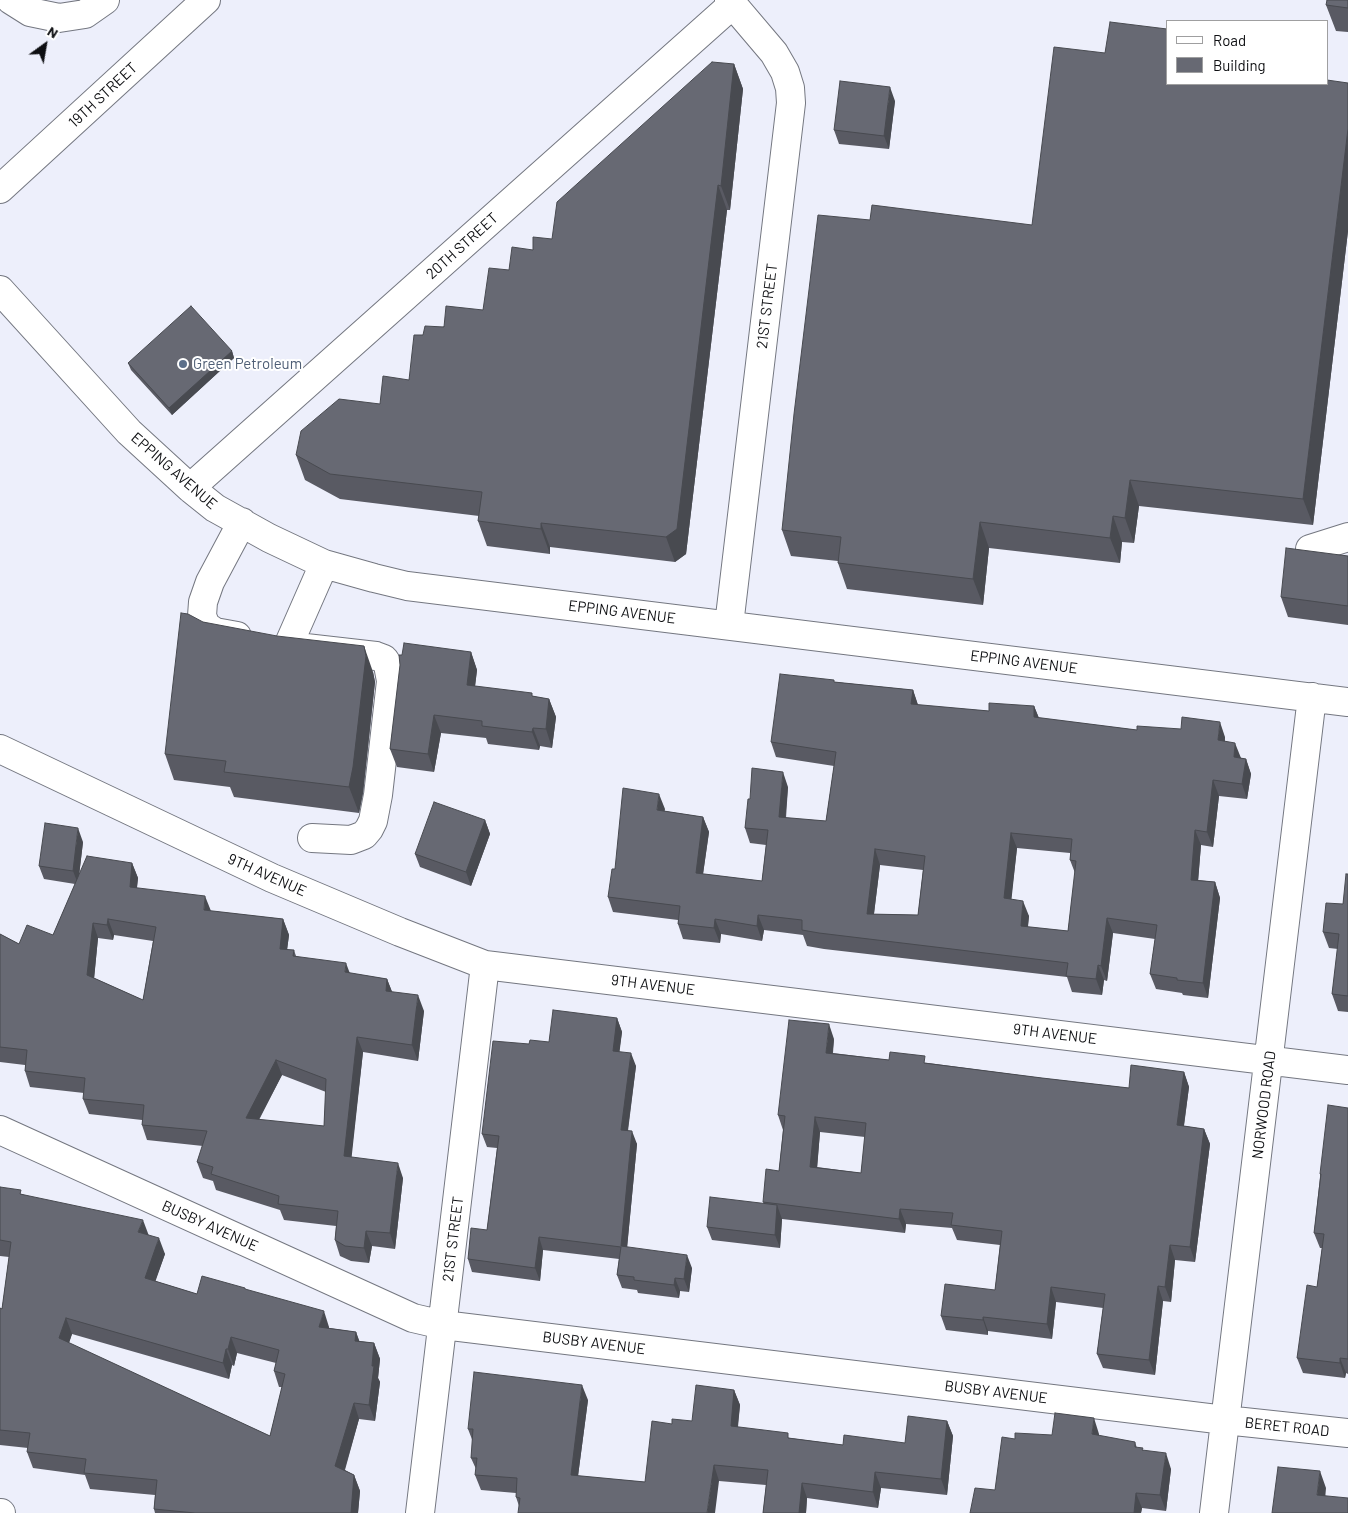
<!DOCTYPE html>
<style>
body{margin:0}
#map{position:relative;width:1348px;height:1513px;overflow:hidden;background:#edeffb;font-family:Barlow,sans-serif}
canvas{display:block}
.legend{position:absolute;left:1166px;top:20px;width:162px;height:65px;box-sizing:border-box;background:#fff;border:1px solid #9f9fa0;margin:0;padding:6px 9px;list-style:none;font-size:15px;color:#0e0f12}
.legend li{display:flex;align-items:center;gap:10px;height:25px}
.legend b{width:25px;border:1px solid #9f9fa0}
.north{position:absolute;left:20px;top:20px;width:50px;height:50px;-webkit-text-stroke:4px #fff;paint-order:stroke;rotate:32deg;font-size:14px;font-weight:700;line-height:20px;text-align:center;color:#0e0f12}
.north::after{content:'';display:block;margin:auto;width:18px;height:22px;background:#0e0f12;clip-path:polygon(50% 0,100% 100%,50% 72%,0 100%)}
</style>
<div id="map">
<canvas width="1348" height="1513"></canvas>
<ul class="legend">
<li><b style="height:6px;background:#fff"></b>Road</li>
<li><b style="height:14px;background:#676973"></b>Building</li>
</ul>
<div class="north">N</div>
</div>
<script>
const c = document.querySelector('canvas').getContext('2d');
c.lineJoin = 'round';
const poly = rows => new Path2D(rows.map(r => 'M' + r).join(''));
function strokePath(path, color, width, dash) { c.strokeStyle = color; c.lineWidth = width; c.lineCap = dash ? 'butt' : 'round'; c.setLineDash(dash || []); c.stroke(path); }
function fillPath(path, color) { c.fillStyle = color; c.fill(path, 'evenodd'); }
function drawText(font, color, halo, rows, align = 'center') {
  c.font = font + ' Barlow,sans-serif'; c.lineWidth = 4; c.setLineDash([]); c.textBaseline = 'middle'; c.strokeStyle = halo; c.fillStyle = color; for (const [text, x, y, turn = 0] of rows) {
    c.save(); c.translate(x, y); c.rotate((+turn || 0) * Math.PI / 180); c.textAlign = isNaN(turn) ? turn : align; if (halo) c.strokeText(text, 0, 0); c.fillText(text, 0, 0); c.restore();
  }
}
const minor = poly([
 [11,0,30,12,59,18,85,14,105,0],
 [0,189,206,0],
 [0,290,129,432,190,488,215,508,269,538,324,564,374,578,407,586,1348,702],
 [190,488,733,4],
 [1310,549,1348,537],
 [729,625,791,103,790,88,785,72,774,53,729,0],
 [237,636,215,632,206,626,202,616,203,602,210,582,242,522],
 [0,749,272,878,400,932,485,965,1348,1070],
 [312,838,351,840,364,835,369,829,373,821,378,795,391,681,388,665,384,659,376,656,288,646,324,564],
 [0,1130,413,1318,443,1325,1225,1420,1348,1433],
 [0,1513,1,1513],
 [420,1513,485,965],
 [1214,1513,1312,697]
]);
strokePath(minor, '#747780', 30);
strokePath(minor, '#fff', 28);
fillPath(poly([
 [1348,0,1348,32,1336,31,1326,5],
 [734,64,743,89,730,210,727,210,686,554,675,562,550,547,550,554,487,546,478,521,479,516,340,499,305,480,296,455,380,404,409,380,423,335,483,310,509,270,533,250,552,239],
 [1348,83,1348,231,1313,525,1139,506,1134,543,1122,542,1120,563,989,548,983,605,847,589,838,563,838,561,791,556,782,530,870,220,1032,225,1167,84],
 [895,101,889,149,839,144,834,130],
 [232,351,234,358,172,415,131,370,128,363],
 [1348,556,1348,625,1288,617,1281,597],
 [203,622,373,672,375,682,363,793,359,813,234,797,230,787,174,780,165,754],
 [471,652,477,670,475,686,549,699,556,717,552,748,540,746,539,750,488,744,486,738,441,733,434,772,397,767,390,749,402,655],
 [835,682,913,690,918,705,989,711,1034,706,1039,718,1137,730,1225,737,1225,741,1241,758,1246,759,1251,774,1247,799,1219,796,1213,847,1201,845,1198,880,1215,882,1220,898,1208,998,1183,995,1182,993,1156,989,1150,974,1155,939,1113,933,1107,981,1104,980,1102,995,1072,992,1067,977,824,949,807,946,803,935,764,930,762,941,721,934,720,943,683,939,678,924,678,920,613,912,608,897,615,869,665,809,664,811,703,817,709,832,703,874,762,881,766,845,750,843,745,828,750,799,788,787,786,818,826,821,834,766,776,757,771,742],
 [1017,848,1070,853,1070,860,1075,873,1068,931,1028,927,1029,916,1011,899],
 [880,865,923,870,918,915,874,914],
 [485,820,490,834,471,886,420,867,415,854],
 [83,842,79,876,132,863,138,878,137,888,211,911,283,919,289,935,287,950,294,950,296,956,350,973,387,979,392,992,424,1011,418,1061,363,1052,351,1157,403,1178,395,1249,372,1246,369,1263,351,1261,340,1256,335,1240,336,1226,284,1220,280,1210,216,1190,213,1181,203,1178,197,1162,203,1146,147,1140,142,1125,142,1120,89,1114,83,1099,84,1093,30,1087,25,1071,25,1065,0,1062,0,934,19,944,53,935,75,884,44,879,39,866],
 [114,935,153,941,143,1000,94,978,98,938,113,940],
 [282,1075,326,1092,324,1126,259,1120],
 [1348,874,1348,1012,1338,1011,1332,994,1338,949,1329,948,1323,932,1343,904],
 [617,1018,622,1032,619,1052,636,1066,628,1131,637,1144,627,1247,692,1268,689,1292,680,1291,679,1298,638,1293,637,1290,622,1288,617,1275,619,1259,543,1250,540,1281,472,1272,468,1259,487,1230,497,1148,487,1147,482,1134,529,1044,549,1042],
 [834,1039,833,1053,889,1060,928,1063,1042,1078,1129,1088,1184,1072,1189,1087,1184,1126,1204,1129,1210,1144,1195,1262,1175,1260,1171,1302,1163,1301,1155,1375,1103,1368,1097,1354,1103,1308,1056,1302,1052,1339,988,1331,988,1335,946,1330,941,1316,995,1290,1000,1245,957,1240,952,1228,906,1224,905,1233,782,1219,780,1248,712,1240,707,1227,764,1204,763,1202,779,1171,783,1130,778,1115],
 [820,1132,865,1137,861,1173,817,1167],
 [1348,1108,1348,1374,1346,1373,1345,1378,1303,1373,1297,1358,1317,1287,1322,1248,1320,1248,1314,1233,1320,1177,1320,1174],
 [0,1187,148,1235,165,1254,155,1281,197,1294,246,1290,329,1327,329,1328,356,1332,359,1341,374,1343,380,1359,378,1378,380,1382,375,1421,359,1419,345,1470,354,1475,360,1491,358,1513,155,1513,154,1509,155,1495,90,1489,85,1475,33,1468,27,1452,28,1448,0,1445,0,1308,2,1309,9,1257,0,1256],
 [72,1334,229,1379,232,1365,234,1366,237,1353,276,1363,274,1371,279,1387,282,1387,270,1436,69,1343],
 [734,1390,740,1405,738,1427,790,1438,843,1445,905,1443,947,1421,953,1436,947,1495,881,1488,878,1508,807,1498,806,1513,763,1513,766,1485,719,1481,519,1506,516,1497,516,1493,481,1490,475,1475,476,1469,471,1458,473,1442,468,1429,588,1400,578,1476,645,1482,672,1424,692,1421],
 [1099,1434,1099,1436,1135,1442,1137,1448,1143,1450,1171,1469,1166,1511,1142,1508,1141,1513,970,1513,995,1490,1015,1439,1052,1435]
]), '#595a63');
fillPath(poly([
 [734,64,743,89,730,210,721,186],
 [890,87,895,101,889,149,884,136],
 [1348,129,1348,231,1313,525,1303,499],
 [718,185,727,210,686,554,675,562,666,537],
 [232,351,234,358,172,415,169,408],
 [1130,480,1139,506,1134,543,1125,518],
 [1113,516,1122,542,1120,563,1110,538],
 [980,522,989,548,983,605,973,579],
 [541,523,550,547,550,554,541,529],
 [364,646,373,672,375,682,363,793,359,813,349,787],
 [471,652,477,670,473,703,467,685],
 [913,690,918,705,911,704],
 [549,699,556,717,552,748,546,729],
 [1034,706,1040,721,1034,717],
 [434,715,441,733,434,772,428,754],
 [1220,722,1225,737,1223,755,1218,740],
 [533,728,540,746,539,750,532,732],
 [1235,743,1241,758,1234,757],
 [1246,759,1251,774,1247,799,1242,784],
 [783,772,788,787,784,833,779,817],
 [1213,780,1219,796,1213,847,1207,832],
 [659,794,665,809,662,825,657,810],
 [703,817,709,832,701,888,696,873],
 [485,820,490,834,471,886,466,872],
 [78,828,83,842,78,884,73,871],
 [1195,830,1201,845,1197,895,1191,880],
 [1011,833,1017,848,1010,913,1004,898],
 [875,849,880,865,872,929,867,914],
 [132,863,138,878,135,902,130,887],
 [1215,882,1220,898,1208,998,1203,983],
 [205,896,211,911,204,910],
 [1023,901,1029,916,1026,941,1021,926],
 [758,915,764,930,762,941,757,926],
 [1107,918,1113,933,1107,981,1101,966],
 [108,919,114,935,113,940,107,925],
 [283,919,289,935,285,965,280,949],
 [715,919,721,934,720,943,714,928],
 [93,923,98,938,93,990,87,975],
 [346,963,352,979,345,972],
 [1098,965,1104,980,1102,995,1096,979],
 [387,979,393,994,386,991],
 [418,995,424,1011,418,1061,412,1045],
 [617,1018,622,1032,618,1064,613,1051],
 [829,1024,834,1039,831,1067,826,1053],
 [357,1037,363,1052,350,1172,344,1156],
 [631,1053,636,1066,626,1143,621,1130],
 [276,1060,282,1075,251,1134,246,1118],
 [1184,1072,1189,1087,1182,1139,1177,1125],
 [815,1117,820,1132,816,1182,810,1167],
 [1204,1129,1210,1144,1195,1262,1190,1247],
 [632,1131,637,1144,626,1259,621,1246],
 [398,1163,403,1178,395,1249,390,1233],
 [777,1205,782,1219,780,1248,775,1235],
 [900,1209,906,1224,905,1233,899,1219],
 [143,1220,149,1236,138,1232],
 [366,1231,372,1246,369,1263,364,1248],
 [539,1237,543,1250,540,1281,535,1268],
 [159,1238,165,1254,151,1294,145,1278],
 [1170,1245,1175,1260,1171,1302,1165,1287],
 [687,1255,692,1268,689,1292,684,1279],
 [675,1278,680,1291,679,1298,674,1285],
 [1158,1286,1163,1301,1155,1375,1149,1360],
 [1051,1287,1056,1302,1052,1339,1047,1324],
 [324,1311,329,1327,325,1343,319,1327],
 [983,1317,988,1331,988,1335,983,1320],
 [66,1318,72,1334,65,1354,59,1338],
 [356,1332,362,1348,355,1341],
 [231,1337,237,1353,234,1366,228,1349],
 [374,1343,380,1359,378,1378,380,1382,375,1421,369,1405],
 [226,1349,232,1365,229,1379,223,1363],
 [1340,1358,1346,1373,1345,1378,1340,1363],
 [582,1385,588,1400,576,1491,571,1475],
 [734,1390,740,1405,736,1441,731,1426],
 [354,1403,359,1419,341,1482,335,1466],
 [1094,1418,1099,1434,1097,1450,1092,1434],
 [947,1421,953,1436,947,1495,941,1479],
 [1166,1453,1171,1469,1166,1511,1160,1495],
 [714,1465,719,1481,715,1513,707,1513],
 [1320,1471,1326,1488,1324,1512,1317,1495],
 [875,1472,881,1488,878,1508,873,1492],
 [354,1475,360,1491,358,1513,351,1513],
 [802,1483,807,1498,806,1513,799,1513],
 [1136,1493,1142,1508,1141,1513,1134,1513]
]), '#484a50');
const building = poly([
 [1327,0,1348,0,1348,8,1326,5,1327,0],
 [1110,22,1167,29,1167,84,1327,84,1327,80,1348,83,1348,129,1303,499,1130,480,1125,518,1113,516,1110,538,980,522,973,579,838,563,841,537,782,530,794,414,818,215,870,220,872,205,1032,225,1054,47,1105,53,1110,22],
 [712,62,734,64,721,186,718,185,677,529,666,537,541,523,541,529,478,521,482,492,330,474,296,455,301,431,339,399,380,404,383,376,409,380,414,335,423,335,425,326,444,327,446,306,483,310,489,268,509,270,512,247,533,250,533,237,552,239,557,202,712,62],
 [840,81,890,87,884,136,834,130,840,81],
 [191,306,232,351,169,408,128,363,191,306],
 [1286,548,1348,556,1348,606,1281,597,1286,548],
 [181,613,188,614,203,622,277,636,364,646,366,656,353,767,349,787,224,772,226,761,165,754,181,613],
 [404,643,471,652,467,685,532,693,532,696,549,699,546,729,533,728,532,732,482,726,482,721,434,715,428,754,390,749,400,665,399,655,402,655,404,643],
 [780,674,834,680,834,682,913,690,911,704,989,711,989,703,1034,706,1034,717,1137,730,1137,726,1181,729,1182,717,1220,722,1218,740,1235,743,1234,757,1246,759,1242,784,1213,780,1207,832,1195,830,1191,880,1215,882,1203,983,1177,980,1177,978,1150,974,1157,925,1107,918,1101,966,1098,965,1096,979,1066,976,1068,963,819,933,802,930,802,920,758,915,757,926,715,919,714,928,678,924,680,906,608,897,612,869,615,869,623,788,659,794,657,810,703,817,696,873,762,881,768,830,745,828,748,799,750,799,752,768,783,772,779,817,826,821,836,752,771,742,780,674],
 [1011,833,1072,839,1070,860,1076,861,1068,931,1021,926,1023,901,1004,898,1011,833],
 [875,849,925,856,918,915,867,914,875,849],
 [434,802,485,820,466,872,415,854,434,802],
 [45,823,78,828,73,871,39,866,45,823],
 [87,856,132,863,130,887,205,896,204,910,283,919,280,949,294,950,293,956,346,963,345,972,387,979,386,991,418,995,412,1045,357,1037,344,1156,398,1163,390,1233,366,1231,364,1248,345,1246,335,1240,338,1211,278,1204,279,1196,211,1174,213,1167,197,1162,207,1131,142,1125,144,1105,83,1099,85,1078,25,1071,27,1050,0,1047,0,934,19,944,27,925,53,935,87,856],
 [108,919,156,927,143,1000,87,975,93,923,107,925,108,919],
 [276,1060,326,1079,324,1126,246,1118,276,1060],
 [1346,874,1348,874,1348,996,1332,994,1339,934,1323,932,1326,903,1343,904,1346,874],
 [553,1010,617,1018,613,1051,631,1053,621,1130,632,1131,621,1246,687,1255,684,1279,675,1278,674,1285,634,1280,634,1277,617,1275,621,1247,539,1237,535,1268,468,1259,471,1228,487,1230,499,1136,482,1134,493,1041,529,1044,530,1040,549,1042,553,1010],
 [789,1020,829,1024,826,1053,889,1060,890,1052,925,1056,924,1063,1042,1078,1129,1088,1131,1065,1184,1072,1177,1125,1204,1129,1190,1247,1170,1245,1165,1287,1158,1286,1149,1360,1097,1354,1105,1294,1051,1287,1047,1324,983,1317,983,1320,941,1316,945,1284,995,1290,1002,1231,951,1225,953,1213,900,1209,899,1219,763,1202,766,1169,779,1171,785,1116,778,1115,789,1020],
 [815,1117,866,1123,861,1173,810,1167,815,1117],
 [1328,1105,1348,1108,1348,1359,1340,1358,1340,1363,1297,1358,1307,1285,1317,1287,1324,1234,1314,1233,1321,1174,1320,1174,1328,1105],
 [0,1187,21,1190,20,1194,143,1220,138,1232,159,1238,145,1278,197,1294,202,1276,245,1288,245,1289,324,1311,319,1327,356,1332,355,1341,374,1343,372,1366,374,1366,369,1405,354,1403,335,1466,354,1475,351,1513,195,1513,154,1509,157,1480,84,1473,86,1459,27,1452,30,1433,0,1430,0,1308,2,1309,11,1242,0,1240,0,1187],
 [66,1318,223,1363,226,1349,228,1349,231,1337,279,1350,274,1371,285,1374,270,1436,59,1338,66,1318],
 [710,1197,777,1205,775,1235,707,1227,710,1197],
 [474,1372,582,1385,571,1475,645,1482,652,1421,672,1424,672,1419,692,1421,696,1385,734,1390,731,1426,788,1433,788,1438,843,1445,844,1435,905,1443,908,1416,947,1421,941,1479,875,1472,873,1492,802,1483,799,1513,763,1513,768,1470,714,1465,707,1513,518,1513,520,1498,516,1497,517,1478,475,1475,477,1458,471,1458,473,1429,468,1429,474,1372],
 [1055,1413,1094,1418,1092,1434,1135,1442,1135,1447,1143,1448,1142,1450,1166,1453,1160,1495,1136,1493,1134,1513,970,1513,975,1488,995,1490,1002,1437,1015,1439,1015,1433,1052,1435,1055,1413],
 [1278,1467,1320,1471,1317,1495,1348,1498,1348,1513,1272,1513,1278,1467]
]);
fillPath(building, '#676973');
strokePath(building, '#484a50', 1);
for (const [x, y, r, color] of [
 [183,364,5,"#5c6f8a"]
]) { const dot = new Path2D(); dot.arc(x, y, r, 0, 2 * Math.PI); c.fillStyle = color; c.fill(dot); strokePath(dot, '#fff', 2); }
drawText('15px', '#0e0f12', '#fff', [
 ["19TH STREET",103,95,-43],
 ["20TH STREET",462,246,-42],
 ["21ST STREET",767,306,-83],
 ["EPPING AVENUE",174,471,41],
 ["EPPING AVENUE",622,612,7],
 ["EPPING AVENUE",1024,662,7],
 ["9TH AVENUE",267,875,24],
 ["9TH AVENUE",653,985,7],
 ["9TH AVENUE",1055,1034,7],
 ["NORWOOD ROAD",1264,1105,-83],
 ["BUSBY AVENUE",210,1226,24],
 ["21ST STREET",453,1239,-83],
 ["BUSBY AVENUE",594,1343,7],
 ["BUSBY AVENUE",996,1392,7],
 ["BERET ROAD",1287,1427,6]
]);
drawText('15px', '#4e5e75', '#fff', [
 ["Green Petroleum",193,364]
], 'left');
</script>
